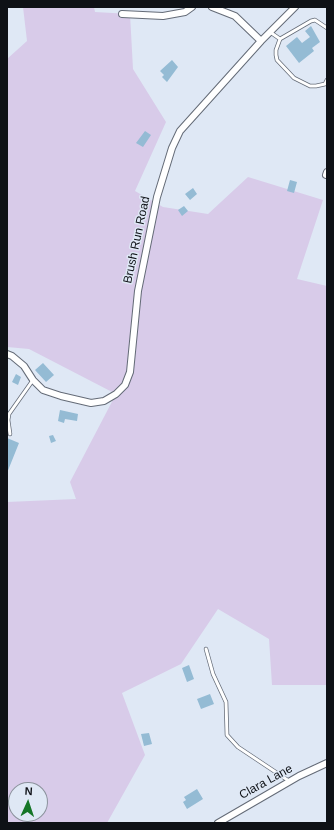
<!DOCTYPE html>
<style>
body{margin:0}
#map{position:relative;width:334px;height:830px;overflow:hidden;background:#dfe8f5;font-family:Arial,sans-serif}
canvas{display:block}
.frame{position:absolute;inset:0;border:8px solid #0e1116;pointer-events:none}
.north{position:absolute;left:8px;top:782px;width:40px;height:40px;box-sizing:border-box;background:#dfe8f5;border:1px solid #8b929c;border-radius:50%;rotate:3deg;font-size:11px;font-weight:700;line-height:16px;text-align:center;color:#0e1116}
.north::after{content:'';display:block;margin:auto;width:14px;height:18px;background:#157627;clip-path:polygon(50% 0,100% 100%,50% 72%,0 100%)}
</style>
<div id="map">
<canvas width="334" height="830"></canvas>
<div class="frame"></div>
<div class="north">N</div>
</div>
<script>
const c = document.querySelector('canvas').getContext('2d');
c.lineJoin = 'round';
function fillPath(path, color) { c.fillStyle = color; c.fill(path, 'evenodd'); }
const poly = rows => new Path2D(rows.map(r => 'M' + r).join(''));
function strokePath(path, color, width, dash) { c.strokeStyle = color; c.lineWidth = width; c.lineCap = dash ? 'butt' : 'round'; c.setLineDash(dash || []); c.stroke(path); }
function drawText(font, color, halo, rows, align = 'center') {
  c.font = font + ' Arial,sans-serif'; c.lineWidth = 3; c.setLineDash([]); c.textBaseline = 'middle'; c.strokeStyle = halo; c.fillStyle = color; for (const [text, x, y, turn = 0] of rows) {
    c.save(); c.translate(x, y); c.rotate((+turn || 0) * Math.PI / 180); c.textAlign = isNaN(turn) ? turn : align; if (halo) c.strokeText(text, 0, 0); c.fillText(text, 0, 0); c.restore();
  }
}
fillPath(poly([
 [23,7,94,7,95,12,130,14,133,69,166,122,135,191,163,207,208,214,248,177,323,200,297,279,327,286,327,685,272,685,269,639,218,609,181,664,122,693,145,755,107,823,7,823,7,502,76,499,70,482,116,394,29,349,7,347,7,59,27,41],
 [16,790,40,790,40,814,16,814]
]), '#d8cbe9');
fillPath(poly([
 [311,26,320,42,312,48,314,51,299,63,286,46,297,37,302,43,310,37,305,31],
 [172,60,178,67,167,82,162,77,164,75,160,71],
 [145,131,151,135,143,147,136,143],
 [290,180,297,182,294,193,287,191],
 [193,188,197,194,190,200,185,194],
 [184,206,188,211,182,216,178,210],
 [43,363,54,375,46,382,35,370],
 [16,374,21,377,18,385,12,382],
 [60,410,78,414,77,421,65,419,64,423,58,421],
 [53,435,56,441,51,443,49,436],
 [7,438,19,443,7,473],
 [189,665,194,679,187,682,182,668],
 [210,694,214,704,201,709,197,699],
 [149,733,152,744,144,746,141,734],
 [197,789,203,799,187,809,183,802,186,800,184,797]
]), '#94bbd4');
const lane = poly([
 [270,32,280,39,311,21,315,20,327,28],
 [280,39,276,50,276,55,277,60,294,78,310,86,316,86,325,84,327,80],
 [10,434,8,420,9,414,33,380],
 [206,649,213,674,226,702,227,735,238,747,289,781]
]);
const street = poly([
 [212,7,235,16,261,41],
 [122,14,163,16,185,12,192,7],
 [326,175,327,172],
 [7,354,12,356,24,366,33,380,43,390,61,396,91,403,104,401,116,394,125,385,130,372,138,291,157,197,172,148,180,131,261,41,295,7],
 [218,823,299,776,327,763]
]);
strokePath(lane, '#646b77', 4.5);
strokePath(street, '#646b77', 8);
strokePath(lane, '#fff', 3);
strokePath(street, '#fff', 6);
drawText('12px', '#0e1116', '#dfe8f5', [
 ["Brush Run Road",137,240,-78],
 ["Clara Lane",266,782,-29]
]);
</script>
